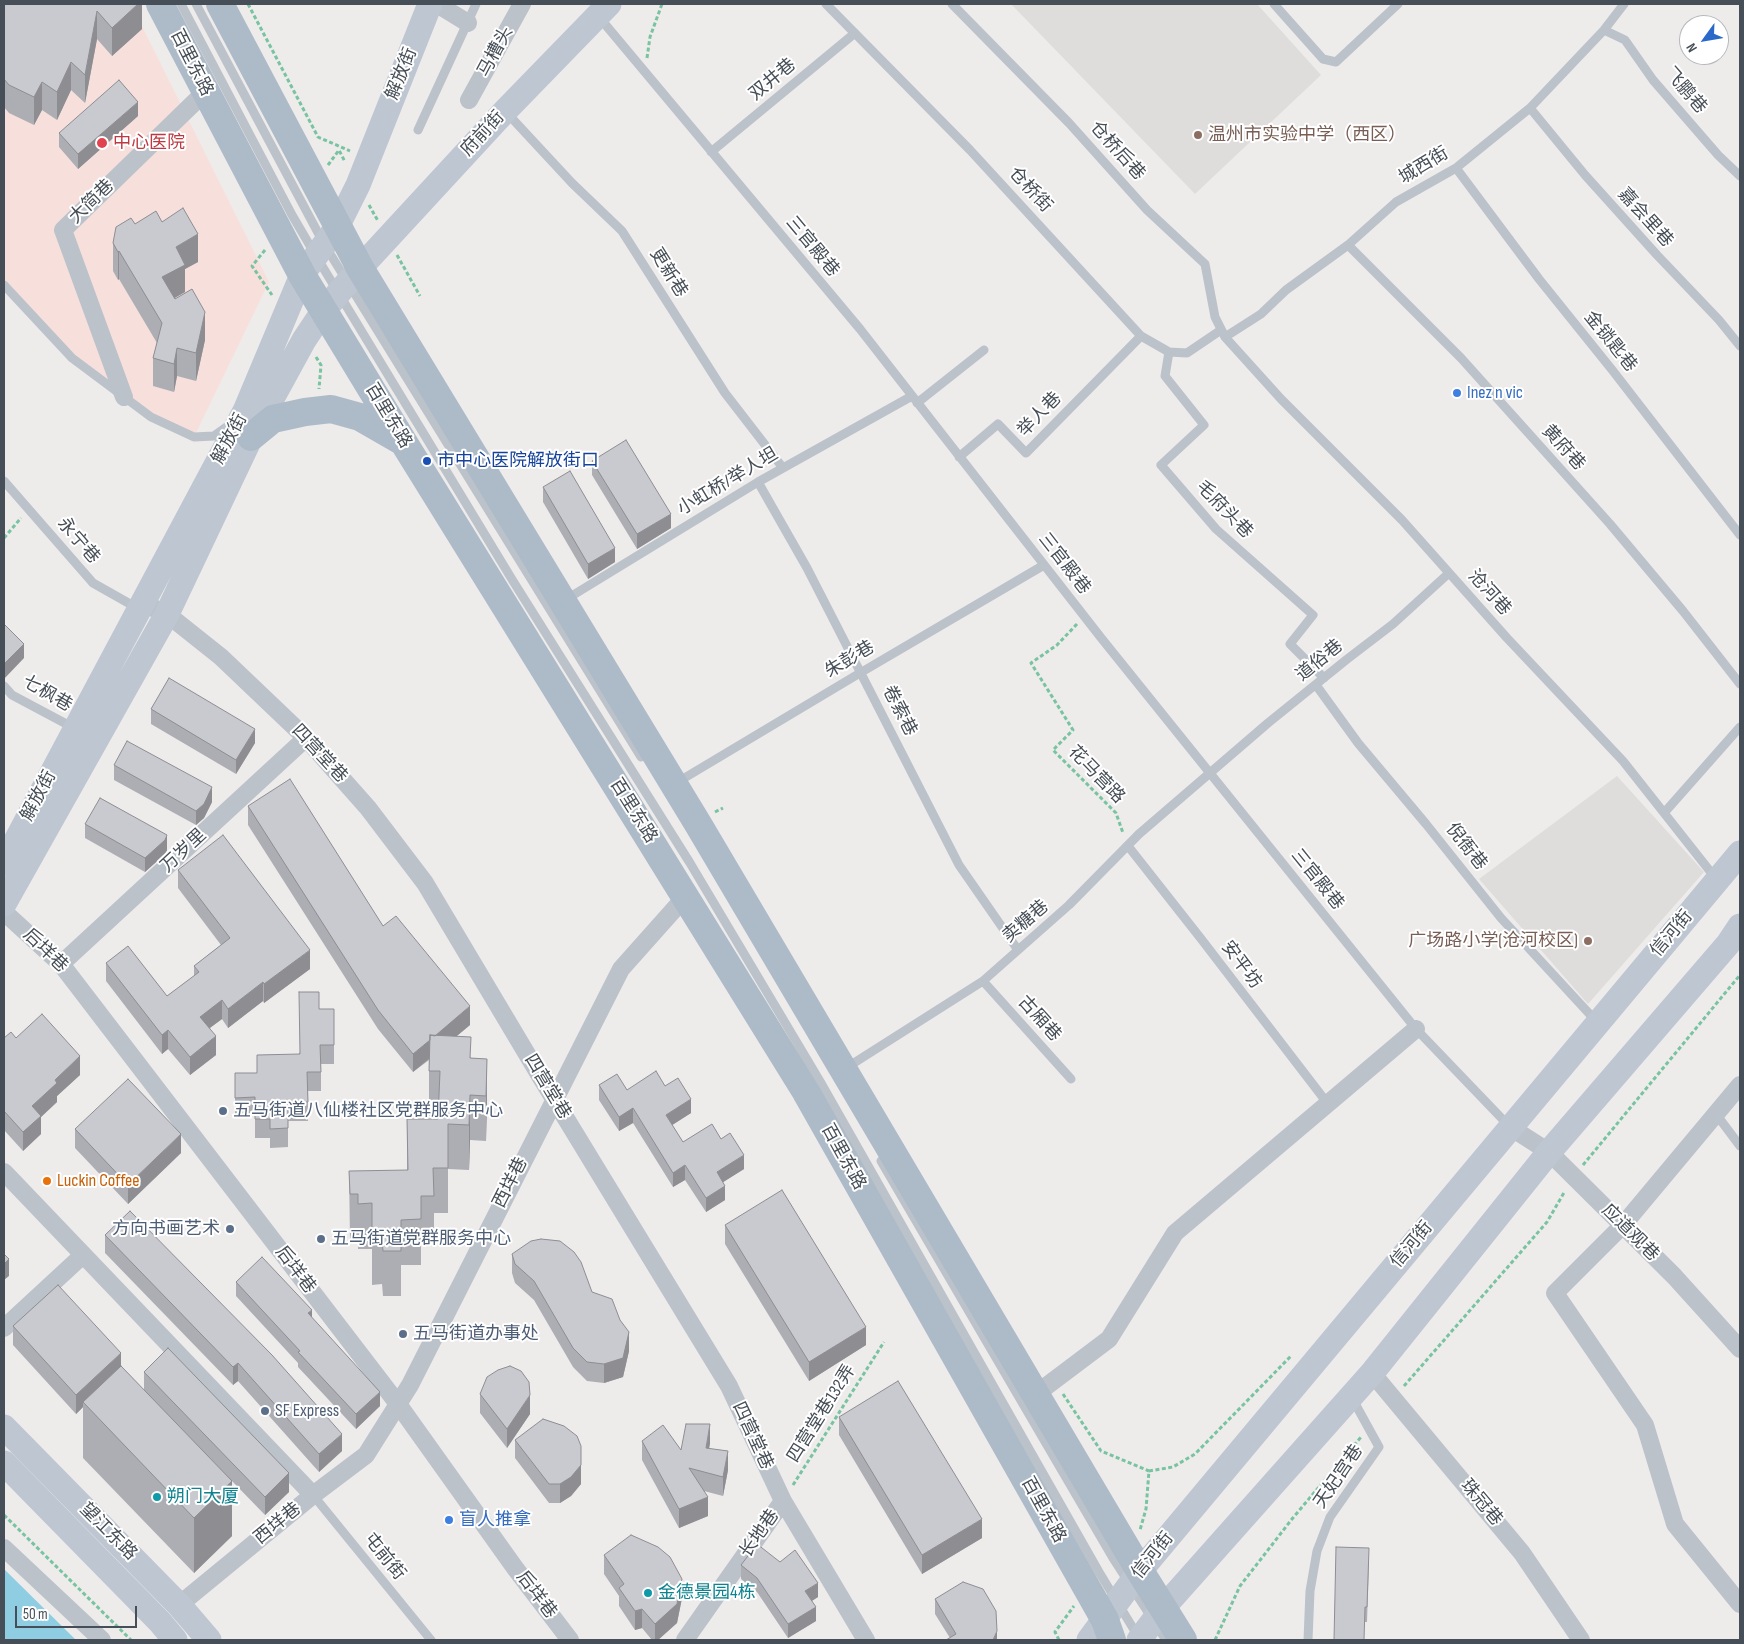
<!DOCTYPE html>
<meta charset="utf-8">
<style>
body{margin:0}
#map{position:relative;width:1744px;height:1644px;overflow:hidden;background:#eeebeb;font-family:"Sofia Sans Condensed",sans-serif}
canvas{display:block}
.frame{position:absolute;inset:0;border:5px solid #464e57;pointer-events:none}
.north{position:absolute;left:1679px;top:15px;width:50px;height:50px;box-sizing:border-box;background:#fff;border:1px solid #b5b8bc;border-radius:50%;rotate:238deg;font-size:14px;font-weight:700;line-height:20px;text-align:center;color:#464e57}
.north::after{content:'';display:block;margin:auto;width:18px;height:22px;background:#2a69ca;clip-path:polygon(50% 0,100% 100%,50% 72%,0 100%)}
.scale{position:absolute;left:15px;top:1606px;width:122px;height:22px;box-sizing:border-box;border:2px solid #464e57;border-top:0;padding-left:6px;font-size:15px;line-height:18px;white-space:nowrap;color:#464e57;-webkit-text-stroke:4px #fff;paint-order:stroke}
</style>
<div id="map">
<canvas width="1744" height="1644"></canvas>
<div class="frame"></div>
<div class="north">N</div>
<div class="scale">50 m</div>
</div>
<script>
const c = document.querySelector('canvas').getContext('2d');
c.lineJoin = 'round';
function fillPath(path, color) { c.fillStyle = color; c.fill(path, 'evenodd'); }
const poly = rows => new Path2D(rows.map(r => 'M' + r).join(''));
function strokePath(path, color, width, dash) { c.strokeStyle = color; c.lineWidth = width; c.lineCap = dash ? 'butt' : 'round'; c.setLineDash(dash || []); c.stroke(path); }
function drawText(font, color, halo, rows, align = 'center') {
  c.font = font + ' "Sofia Sans Condensed","Noto Sans SC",sans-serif'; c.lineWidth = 4; c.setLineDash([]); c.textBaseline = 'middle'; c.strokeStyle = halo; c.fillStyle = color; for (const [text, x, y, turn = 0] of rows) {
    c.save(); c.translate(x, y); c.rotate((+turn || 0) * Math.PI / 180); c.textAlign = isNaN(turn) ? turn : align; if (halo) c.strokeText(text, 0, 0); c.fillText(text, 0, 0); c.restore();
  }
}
fillPath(poly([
 [1011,4,1257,4,1321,75,1195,194],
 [1617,776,1704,872,1588,1004,1479,879]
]), '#dfdddc');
fillPath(poly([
 [4,4,131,4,269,282,194,437,151,417,72,358,4,285]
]), '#f7e0dc');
fillPath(poly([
 [4,1569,76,1640,77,1640,4,1640]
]), '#8ecde2');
strokePath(poly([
 [248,4,318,137,350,151],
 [647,58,650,37,662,4],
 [328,165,339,150,345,162],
 [369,205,378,221],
 [265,250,252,266,272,295],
 [397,255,420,296],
 [316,357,321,365,319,389],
 [4,538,21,518],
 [1077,624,1057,645,1031,663,1073,730,1053,750,1116,813,1123,833],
 [715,812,723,808],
 [1583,1165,1740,975],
 [1404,1386,1547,1222,1565,1191],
 [1063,1394,1101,1451,1149,1471,1146,1509,1140,1530],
 [1149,1471,1173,1467,1195,1454,1291,1356],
 [793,1485,884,1342],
 [4,1515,131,1640],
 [1059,1640,1055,1632,1074,1606],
 [1215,1640,1240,1586,1292,1519,1361,1437]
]), '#78c3a1', 3, [4, 2.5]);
strokePath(poly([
 [181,4,292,215,316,256,513,581,690,863,821,1083,1099,1572,1139,1638],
 [196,4,324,244,641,757],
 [826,4,970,150,1141,336,1169,352,1187,353,1221,330],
 [952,4,1069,123,1147,210,1205,264,1215,317,1225,337,1281,399,1402,520,1507,638,1623,761,1717,880],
 [1274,4,1323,59,1336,62,1398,4],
 [599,17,860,329,1102,639,1416,1029,1510,1127],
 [1604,30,1625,40,1653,80,1718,155,1740,176],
 [1530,108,1585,175,1657,255,1719,320,1740,346],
 [507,113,572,183,622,231,725,393,783,468],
 [418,130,476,4],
 [711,152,855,33],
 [1456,168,1539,279,1613,371,1740,535],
 [1348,245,1461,358,1610,524,1683,611,1740,684],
 [4,285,72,358,151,417,194,437,214,436,228,426],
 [1225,337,1261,314,1286,290,1348,245,1396,202,1456,168,1530,108,1604,30,1624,4],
 [1169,352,1165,376,1204,425,1161,465,1216,529,1313,615,1290,644,1324,678],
 [917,403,984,350],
 [959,457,998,424,1026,453,1141,336],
 [4,481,93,583,139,609],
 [758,482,807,568,959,865,1018,950],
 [565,600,758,482,912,396],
 [1316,685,1358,743,1426,824,1501,918,1596,1021],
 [4,686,12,695,74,728],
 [676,783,860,673,1044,565],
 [1664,813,1740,727],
 [1128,846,1202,940,1328,1104],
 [983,981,1071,1079],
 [846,1068,983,981,1069,905,1139,834,1268,723,1346,660,1393,624,1449,573],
 [1716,1114,1740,1146],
 [881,1161,1113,1558,1166,1640],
 [313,1495,431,1640],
 [1308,1640,1310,1591,1317,1551,1330,1517,1379,1447,1352,1398]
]), '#bbc2ca', 9);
strokePath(poly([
 [437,4,468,23],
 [469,100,522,4],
 [124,397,63,230,206,91],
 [142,603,167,614,221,657,306,738,368,808,425,883,540,1076,729,1386,783,1501,866,1640],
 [4,912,61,964,398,1404,515,1568,570,1640],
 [61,964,306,738],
 [1740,1085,1623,1225,1555,1293,1645,1425,1675,1524,1740,1604],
 [1510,1127,1549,1152,1674,1276,1740,1349],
 [4,1172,313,1495],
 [4,1328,83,1255],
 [1372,1373,1522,1553,1581,1640],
 [1036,1394,1109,1339,1175,1233,1416,1029],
 [4,1548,102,1640],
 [179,1605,313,1495,366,1455,410,1385,621,969,686,896],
 [685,1640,783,1501]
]), '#bbc2ca', 18);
strokePath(poly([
 [4,863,245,411,302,275,337,227,358,185,430,4],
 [4,904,167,614,251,437,304,340,324,310,360,268,505,111,609,4],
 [4,1427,179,1605,209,1640],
 [4,1463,160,1622,175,1640],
 [1089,1640,1140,1571,1740,853],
 [1139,1640,1163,1608,1372,1373,1549,1152,1728,944,1740,926]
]), '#bdc6d1', 25);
strokePath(poly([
 [160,4,302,275,404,443,806,1092,1105,1620,1112,1640],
 [220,4,360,268,698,824,1140,1571,1183,1640],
 [251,437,273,419,305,412,331,409,360,417,400,440]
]), '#adbac8', 28);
fillPath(poly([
 [4,4,142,4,142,29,112,56,97,39,85,103,71,90,57,120,42,110,34,125,9,113,4,107],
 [138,116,78,169,59,147,59,133],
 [162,222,198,262,185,269,185,292,175,298,205,340,196,381,177,376,174,392,153,386,153,358,157,343,119,279,118,280,113,271,113,243,135,224],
 [592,461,671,528,637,549,592,475],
 [543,487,615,562,588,579,543,502],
 [151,709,255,743,236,774,151,724],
 [114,765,212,802,204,818,196,825,114,780],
 [248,806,383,926,470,1025,457,1036,471,1058,487,1059,486,1141,470,1140,469,1170,448,1169,448,1213,434,1213,434,1241,421,1241,421,1265,401,1265,401,1296,383,1296,382,1284,372,1285,372,1249,358,1249,358,1239,350,1239,349,1171,407,1171,407,1119,438,1119,438,1116,429,1116,429,1060,413,1072,378,1029,248,825],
 [85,824,167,850,165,854,145,872,85,838],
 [178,870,310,969,264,1003,263,1001,228,1028,222,1019,210,1028,216,1055,190,1075,168,1049,162,1054,106,981,106,963,167,996,194,976,194,966,221,945,178,888],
 [319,1009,334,1009,334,1064,321,1064,321,1091,308,1091,308,1121,288,1121,288,1147,270,1148,270,1138,255,1138,255,1116,235,1117,235,1073,257,1073,299,1054],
 [4,1038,16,1038,80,1075,57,1096,57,1102,41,1117,41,1134,23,1151,4,1130],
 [599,1085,627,1090,665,1086,691,1113,672,1125,683,1142,721,1139,744,1169,723,1182,725,1200,706,1212,685,1180,673,1187,633,1123,619,1131,599,1100],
 [75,1129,181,1153,128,1204,75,1148],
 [725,1225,866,1345,809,1381,725,1244],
 [105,1235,342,1451,319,1472,238,1381,233,1385,105,1253],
 [512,1254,592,1292,629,1351,623,1377,604,1383,587,1381,573,1367,534,1300,515,1283,512,1273],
 [236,1282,312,1318,380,1406,356,1429,298,1367,298,1363,236,1296],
 [13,1326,121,1366,144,1390,144,1372,289,1492,265,1515,232,1481,232,1536,194,1573,83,1458,83,1407,76,1414,13,1345],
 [480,1394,530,1414,507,1448,480,1413],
 [839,1417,982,1538,922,1574,839,1435],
 [515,1440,581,1484,571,1496,560,1503,549,1503,515,1458],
 [642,1441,681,1450,710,1443,709,1448,728,1470,723,1496,704,1491,708,1516,679,1528,642,1460],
 [1336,1547,1369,1562,1367,1622,1365,1622],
 [604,1555,682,1598,677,1623,658,1640,652,1640,642,1628,635,1630,619,1606,619,1596,604,1574],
 [780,1562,818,1597,812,1601,816,1621,788,1638,757,1592,741,1579,741,1565],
 [935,1599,997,1640,950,1638,935,1614]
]), '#adaeb3');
fillPath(poly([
 [138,4,142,4,142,29,112,56,112,28],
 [97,11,97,39,85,103,85,75],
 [71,62,71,90,57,120,57,92],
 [42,82,42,110,34,125,34,97],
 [138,102,138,116,78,169,78,154],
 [198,234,198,262,185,269,185,292,162,305,162,277,176,247],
 [119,251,119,279,118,280,118,252],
 [205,312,205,340,196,381,196,353],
 [177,348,177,376,174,392,174,364],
 [671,514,671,528,637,549,637,534],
 [615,548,615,562,588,579,588,564],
 [24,644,24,658,4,679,4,664],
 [255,729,255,743,236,774,236,760],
 [212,787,212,802,204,818,196,825,196,811],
 [167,835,167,850,165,854,145,872,145,858],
 [310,950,310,969,264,1003,264,984],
 [263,982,263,1001,228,1028,228,1009],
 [222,1000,222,1019,200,1035,200,1017],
 [470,1006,470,1025,413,1072,413,1054],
 [168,1030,168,1049,162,1054,162,1035],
 [216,1036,216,1055,190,1075,190,1057],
 [80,1056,80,1075,57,1096,57,1102,41,1117,41,1134,23,1151,23,1132,32,1106,55,1080],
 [487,1059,487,1104,486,1141,486,1096],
 [470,1095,470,1140,469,1170,469,1125],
 [691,1099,691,1113,666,1129,666,1115],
 [633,1108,633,1123,619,1131,619,1117],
 [181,1134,181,1153,128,1204,128,1185],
 [744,1155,744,1169,717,1186,717,1172],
 [685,1165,685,1180,673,1187,673,1173],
 [725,1186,725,1200,706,1212,706,1198],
 [9,1259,9,1276,4,1280,4,1264],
 [312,1310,312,1324,308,1313],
 [866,1327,866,1345,809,1381,809,1362],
 [629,1332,629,1351,623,1377,604,1383,604,1364],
 [121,1353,121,1372,83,1402,83,1407,76,1414,76,1395],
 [238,1363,238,1381,233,1385,233,1367],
 [380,1392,380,1406,356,1429,356,1414],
 [530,1395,530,1414,507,1448,507,1429],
 [710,1424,710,1443,706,1467,706,1448],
 [342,1434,342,1451,319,1472,319,1454],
 [581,1446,581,1484,571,1496,560,1503,560,1484],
 [728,1451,728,1470,723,1496,723,1477],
 [289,1473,289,1492,265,1515,265,1497],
 [232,1481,232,1536,194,1573,194,1518],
 [708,1497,708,1516,679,1528,679,1509],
 [982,1519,982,1538,922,1574,922,1555],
 [682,1579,682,1598,677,1623,658,1640,655,1640,655,1624],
 [818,1583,818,1597,805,1605,805,1591],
 [816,1607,816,1621,788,1638,788,1624],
 [642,1609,642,1628,635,1630,635,1611],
 [997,1631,997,1640,993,1640]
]), '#8d8d92');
const building = poly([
 [4,4,138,4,112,28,97,11,85,75,71,62,57,92,42,82,34,97,9,85,4,79,4,4],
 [119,80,138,102,78,154,59,133,119,80],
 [183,208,198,234,176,247,185,265,162,277,175,299,192,289,205,312,196,353,177,348,174,364,153,358,162,323,119,251,118,252,113,243,116,227,131,218,135,224,156,211,162,222,183,208],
 [626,440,671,514,637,534,592,461,626,440],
 [570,471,615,548,588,564,543,487,570,471],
 [4,624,24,644,4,664,4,624],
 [169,678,255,729,236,760,151,709,169,678],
 [127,741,212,787,204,804,196,811,114,765,127,741],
 [290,779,383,926,396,916,470,1006,435,1036,430,1035,430,1040,413,1054,378,1010,248,806,290,779],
 [100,798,167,835,165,840,145,858,85,824,100,798],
 [223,835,310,950,264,984,263,982,228,1009,222,1000,200,1017,216,1036,190,1057,168,1030,162,1035,106,963,128,946,167,996,199,972,194,966,230,938,178,870,223,835],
 [299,992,319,992,319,1009,334,1009,334,1045,320,1045,321,1072,307,1072,308,1102,288,1102,288,1128,270,1129,270,1119,255,1119,255,1097,235,1098,235,1073,257,1073,257,1055,300,1054,299,992],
 [42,1014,80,1056,55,1080,57,1083,32,1106,41,1116,23,1132,4,1111,4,1038,11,1032,16,1038,42,1014],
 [430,1035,471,1037,470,1058,487,1059,486,1096,470,1095,469,1125,448,1124,448,1168,433,1168,434,1196,421,1196,421,1219,401,1220,401,1251,383,1251,382,1239,372,1240,372,1203,358,1204,358,1194,350,1194,349,1171,408,1170,407,1119,438,1119,440,1071,429,1071,430,1035],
 [656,1071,665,1086,678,1078,691,1099,666,1115,683,1142,712,1124,721,1139,730,1133,744,1155,717,1172,725,1186,706,1198,685,1165,673,1173,633,1108,619,1117,599,1085,617,1074,627,1090,656,1071],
 [128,1079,181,1134,128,1185,75,1129,128,1079],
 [782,1190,866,1327,809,1362,725,1225,782,1190],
 [130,1211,272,1355,342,1434,319,1454,238,1363,233,1367,105,1235,130,1211],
 [541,1239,560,1241,574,1252,581,1262,592,1292,612,1299,620,1320,629,1332,623,1358,604,1364,587,1362,573,1348,534,1281,515,1264,512,1254,531,1241,541,1239],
 [4,1254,9,1259,4,1264,4,1254],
 [262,1257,312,1310,308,1313,380,1392,356,1414,298,1352,300,1351,236,1282,262,1257],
 [58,1285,121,1353,76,1395,13,1326,58,1285],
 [168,1348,289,1473,265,1497,144,1372,168,1348],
 [121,1366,232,1481,194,1518,83,1402,121,1366],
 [510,1366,521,1371,529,1382,530,1395,507,1429,480,1394,487,1377,498,1370,510,1366],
 [898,1381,982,1519,922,1555,839,1417,898,1381],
 [543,1419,564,1426,577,1436,581,1446,581,1465,571,1477,560,1484,549,1484,515,1440,543,1419],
 [686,1424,710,1424,706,1448,728,1451,723,1477,689,1468,708,1497,679,1509,642,1441,663,1425,681,1450,686,1424],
 [631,1535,658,1547,670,1557,682,1579,677,1604,655,1624,642,1609,635,1611,619,1588,624,1584,604,1555,631,1535],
 [757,1544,780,1562,795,1550,818,1583,805,1591,816,1607,788,1624,757,1578,741,1565,757,1544],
 [1336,1547,1369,1548,1367,1607,1365,1607,1364,1640,1334,1640,1336,1547],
 [963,1582,983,1589,996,1611,997,1631,993,1640,946,1640,956,1634,935,1599,963,1582]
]);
fillPath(building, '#c9cad0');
strokePath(building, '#8d8d92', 1);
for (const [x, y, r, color] of [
 [1198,135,5,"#8d6e63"],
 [102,143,6,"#e0444e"],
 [1457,393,5,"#3f7fe0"],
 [427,461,5,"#1a4fb4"],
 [1588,941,5,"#8d6e63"],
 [223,1111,5,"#5c6f8a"],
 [47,1181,5,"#e8710a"],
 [230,1229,5,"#5c6f8a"],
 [321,1239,5,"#5c6f8a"],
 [403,1334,5,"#5c6f8a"],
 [265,1411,5,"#5c6f8a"],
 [157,1497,5,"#0f9aa8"],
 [449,1520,5,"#3f7fe0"],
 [648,1593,5,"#0f9aa8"]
]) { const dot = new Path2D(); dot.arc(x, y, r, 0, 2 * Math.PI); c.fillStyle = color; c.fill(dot); strokePath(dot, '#fff', 2); }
drawText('18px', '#464e57', '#fff', [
 ["马槽头",496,52,-62],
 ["百里东路",191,63,63],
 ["解放街",402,74,-68],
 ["双井巷",773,80,-40],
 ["飞鹏巷",1685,91,49],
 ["府前街",483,134,-47],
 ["仓桥后巷",1117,151,48],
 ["城西街",1424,166,-31],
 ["仓桥街",1030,190,47],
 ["大简巷",92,202,-44],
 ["嘉会里巷",1645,218,48],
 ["三官殿巷",812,247,50],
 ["更新巷",668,273,58],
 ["金锁匙巷",1610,342,51],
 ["举人巷",1040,415,-46],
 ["百里东路",388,416,59],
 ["解放街",230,439,-62],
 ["黄府巷",1563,448,48],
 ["小虹桥/举人坦",728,482,-31],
 ["毛府头巷",1224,510,46],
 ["永宁巷",78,541,49],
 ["三官殿巷",1064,564,52],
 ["沧河巷",1489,593,48],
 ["朱彭巷",850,660,-31],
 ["道俗巷",1320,661,-39],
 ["七枫巷",47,694,30],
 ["卷索巷",899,711,63],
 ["四营堂巷",319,754,47],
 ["花马营路",1096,775,46],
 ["解放街",39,796,-62],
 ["百里东路",633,811,58],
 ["倪衙巷",1466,847,52],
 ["万岁里",184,851,-43],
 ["三官殿巷",1317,880,51],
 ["卖糖巷",1026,922,-41],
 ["信河街",1672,934,-50],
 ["后垟巷",45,951,44],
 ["安平坊",1241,965,53],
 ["古厢巷",1039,1019,48],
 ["四营堂巷",547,1087,59],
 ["百里东路",843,1157,61],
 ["西垟巷",511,1183,-63],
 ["应道观巷",1630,1233,45],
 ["信河街",1412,1245,-50],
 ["后垟巷",295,1270,53],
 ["四营堂巷132弄",822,1414,-58],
 ["四营堂巷",752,1436,65],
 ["天妃宫巷",1339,1477,-56],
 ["珠冠巷",1481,1503,50],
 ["百里东路",1043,1510,61],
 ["西垟巷",278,1524,-39],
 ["望江东路",108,1532,45],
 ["长地巷",760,1534,-55],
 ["信河街",1153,1556,-51],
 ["屯前街",384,1557,51],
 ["后垟巷",536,1595,53]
]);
drawText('18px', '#785e54', '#fff', [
 ["温州市实验中学（西区）",1208,135],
 ["广场路小学(沧河校区)",1578,941,"right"]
], 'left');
drawText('18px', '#be3a42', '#fff', [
 ["中心医院",113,143]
], 'left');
drawText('18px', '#366cbe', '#fff', [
 ["Inez n vic",1467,393],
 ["盲人推拿",459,1520]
], 'left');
drawText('18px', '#164399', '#fff', [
 ["市中心医院解放街口",437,461]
], 'left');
drawText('18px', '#4e5e75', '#fff', [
 ["五马街道八仙楼社区党群服务中心",233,1111],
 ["方向书画艺术",220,1229,"right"],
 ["五马街道党群服务中心",331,1239],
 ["五马街道办事处",413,1334],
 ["SF Express",275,1411]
], 'left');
drawText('18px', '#c56008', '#fff', [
 ["Luckin Coffee",57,1181]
], 'left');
drawText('18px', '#0d838f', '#fff', [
 ["朔门大厦",167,1497],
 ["金德景园4栋",658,1593]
], 'left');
</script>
